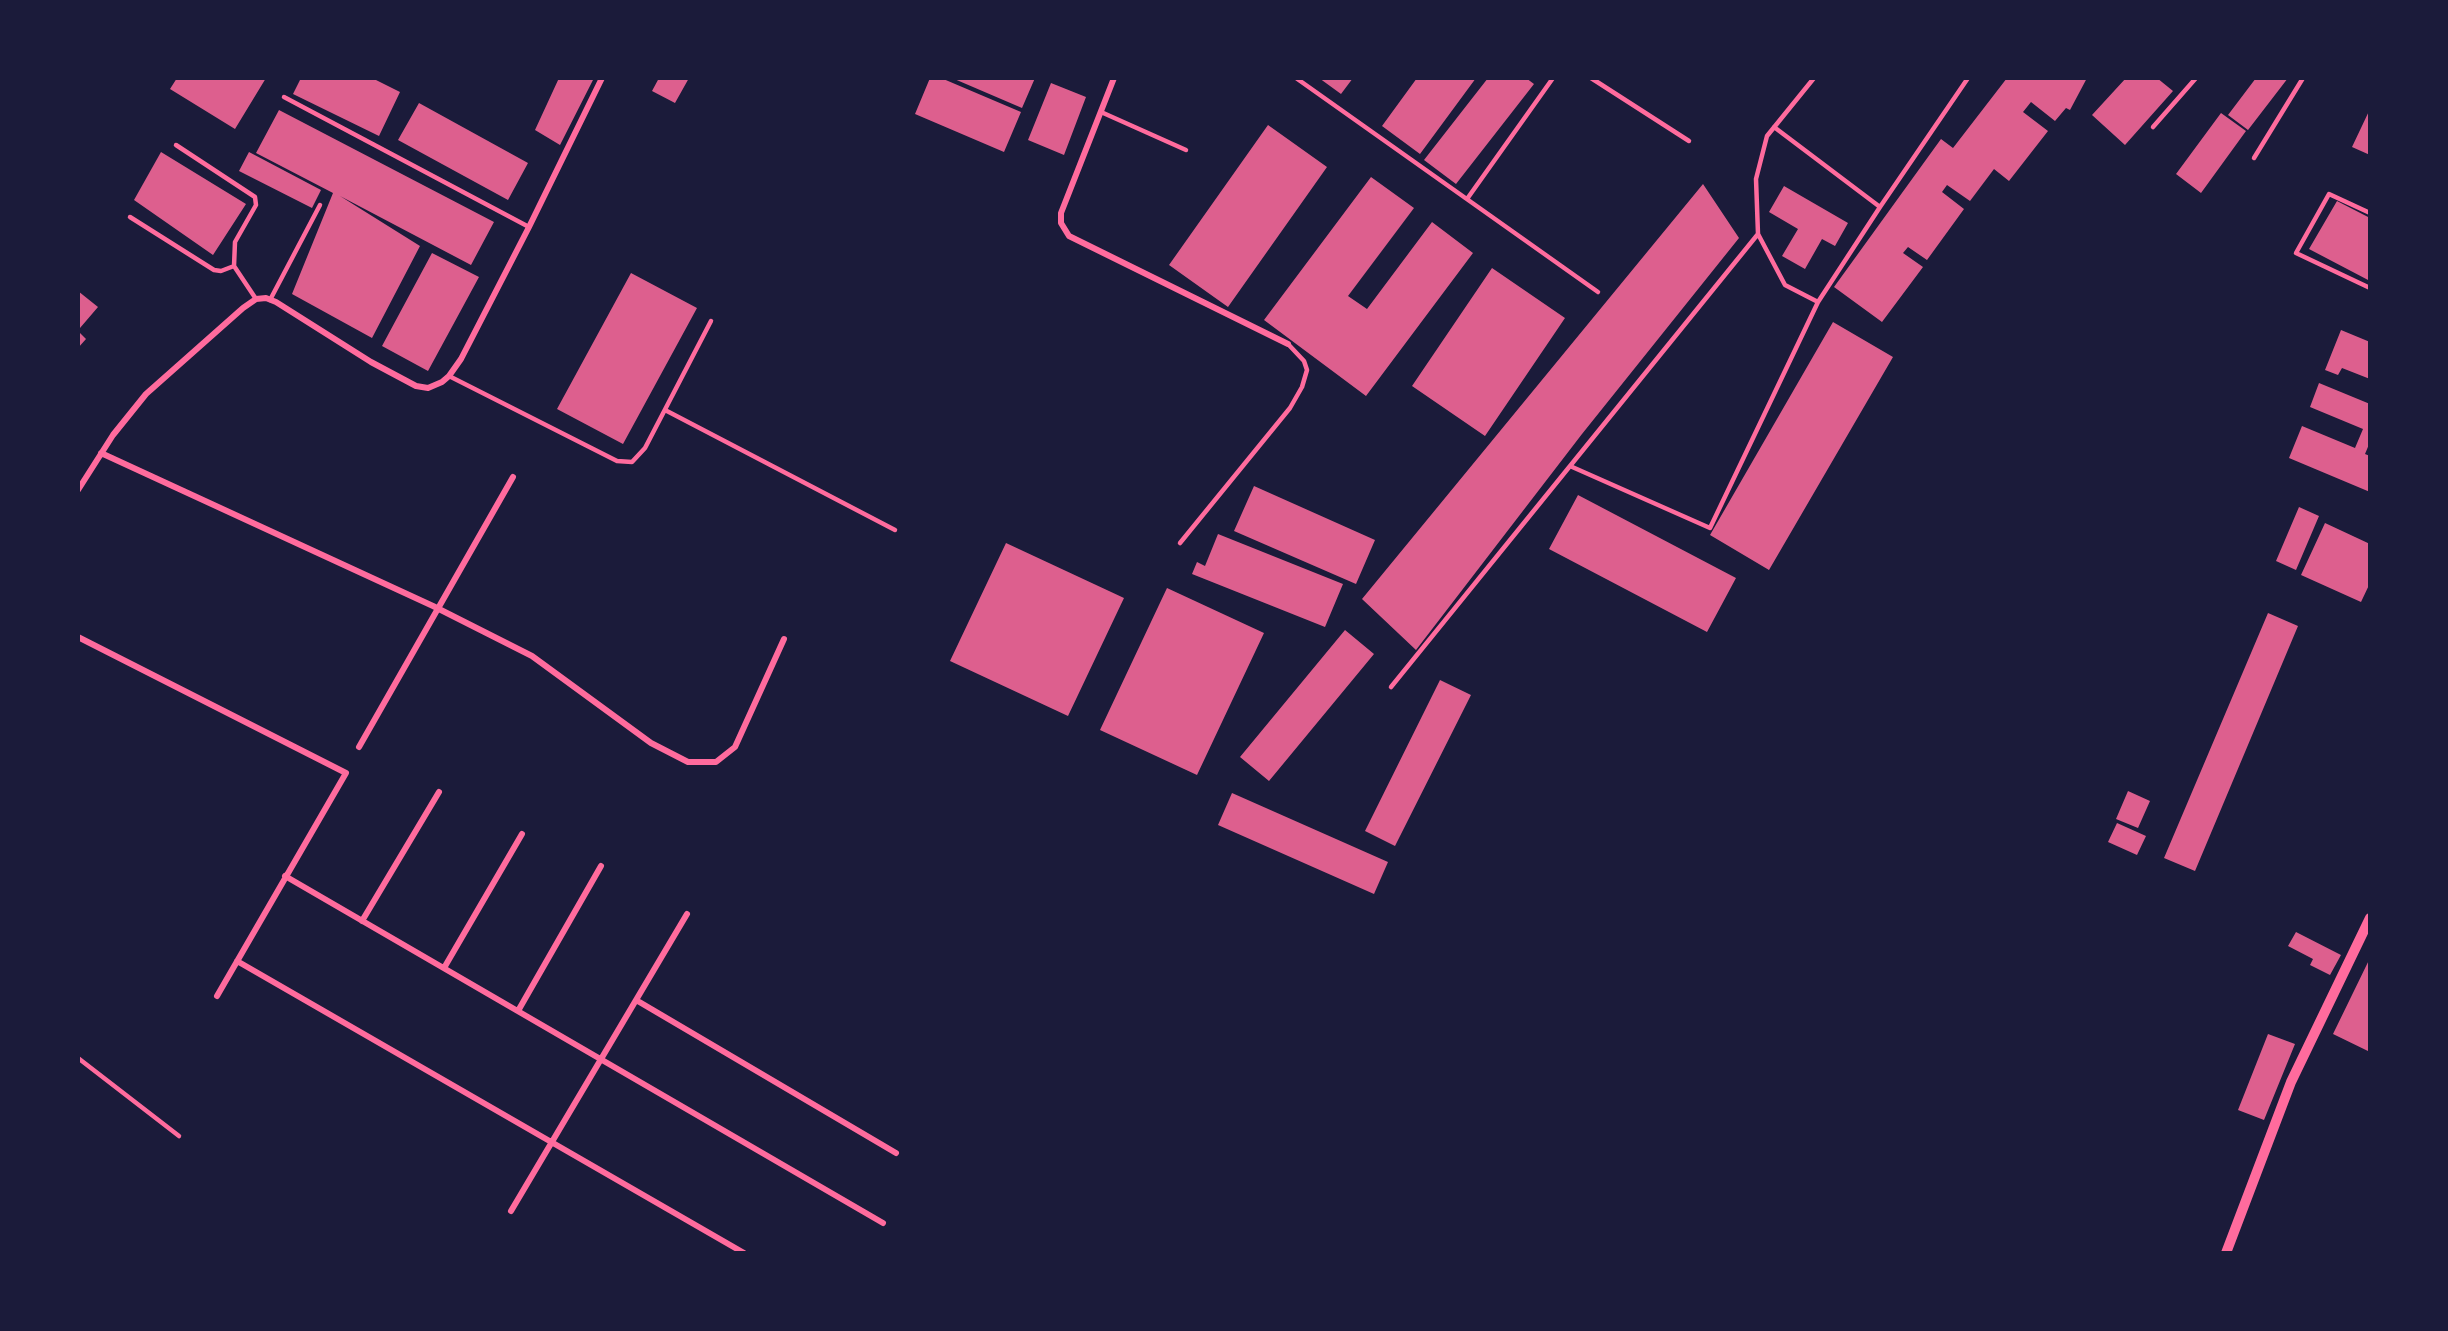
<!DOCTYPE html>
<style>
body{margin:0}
#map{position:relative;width:2448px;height:1331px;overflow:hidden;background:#1b1b3a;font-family:"Asap Condensed",sans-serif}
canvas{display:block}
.frame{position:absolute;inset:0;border:80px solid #1b1b3a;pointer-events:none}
</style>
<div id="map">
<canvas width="2448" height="1331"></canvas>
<div class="frame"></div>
</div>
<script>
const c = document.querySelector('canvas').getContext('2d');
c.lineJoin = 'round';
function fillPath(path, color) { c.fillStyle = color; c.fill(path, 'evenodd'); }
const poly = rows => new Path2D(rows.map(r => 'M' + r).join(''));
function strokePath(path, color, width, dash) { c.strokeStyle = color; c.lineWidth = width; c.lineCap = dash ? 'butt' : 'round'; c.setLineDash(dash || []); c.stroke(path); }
fillPath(poly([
 [177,78,266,78,235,129,170,89],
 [301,78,372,78,400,92,379,136,293,94],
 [559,78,594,78,560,145,535,130],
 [659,78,689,78,675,103,652,91],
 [930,78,941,78,1021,112,1004,152,915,114],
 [952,78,1035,78,1022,108],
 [1319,78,1353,78,1341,94],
 [1417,78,1476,78,1420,154,1382,126],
 [1488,78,1526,78,1534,84,1456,184,1424,160],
 [2007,78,2087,78,2070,110,2066,108,2055,121,2031,102,2023,112,2048,131,2009,181,1994,169,1970,201,1947,185,1942,192,1964,209,1927,260,1908,247,1903,253,1923,267,1882,322,1834,287,1941,139,1953,148],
 [2126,78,2157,78,2173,91,2125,145,2092,115],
 [2256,78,2288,78,2248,130,2228,115],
 [1051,83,1086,97,1064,155,1028,140],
 [419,103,528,163,508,200,398,140],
 [2370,109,2370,155,2352,147],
 [279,110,494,222,471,265,340,196,420,246,372,338,292,294,333,193,256,153],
 [2221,113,2246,131,2201,193,2176,174],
 [1268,125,1327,167,1228,307,1169,265],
 [161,152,246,204,213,255,134,200],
 [249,152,321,190,312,208,239,171],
 [1371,177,1414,208,1348,296,1367,309,1432,222,1473,253,1366,396,1264,320],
 [1703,184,1739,238,1582,434,1416,650,1362,599],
 [1784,186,1848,223,1835,246,1822,239,1805,269,1782,256,1798,229,1769,212],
 [2337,201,2370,218,2370,281,2309,249],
 [432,253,479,277,428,371,382,346],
 [1492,268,1565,318,1485,436,1412,386],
 [631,273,697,308,623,444,557,409],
 [78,291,98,307,80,328,78,326],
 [1833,322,1893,357,1769,570,1710,535],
 [2341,330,2370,342,2370,379,2342,368,2338,375,2325,370],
 [78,331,86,339,78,348],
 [2319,383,2370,404,2370,442,2365,454,2370,456,2370,492,2289,458,2302,426,2355,448,2363,429,2310,407],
 [1254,486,1375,540,1356,584,1234,531],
 [1578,495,1736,578,1707,632,1549,549],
 [2299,507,2319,516,2296,570,2276,561],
 [2325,523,2370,544,2370,583,2361,602,2301,575],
 [1218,534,1343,584,1325,627,1192,574,1197,562,1205,566],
 [1006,543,1124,598,1068,716,950,661],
 [1167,588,1264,633,1197,775,1100,730],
 [2268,613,2298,626,2195,871,2164,858],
 [1345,630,1374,654,1269,781,1240,757],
 [1440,680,1471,695,1395,846,1365,831],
 [2128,791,2150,801,2138,828,2116,819],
 [1232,793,1388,862,1374,894,1218,825],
 [2117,823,2146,836,2137,855,2108,842],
 [2296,932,2341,955,2330,975,2310,965,2313,959,2288,946],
 [2370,958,2370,1052,2333,1034],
 [2268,1034,2295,1044,2264,1120,2238,1110]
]), '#dd5f8e');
strokePath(poly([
 [1296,78,1598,292],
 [1591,78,1689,141],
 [1814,78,1767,136,1756,179,1758,234,1785,285,1818,302],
 [284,97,529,227],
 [1101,112,1186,150],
 [1774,127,1880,207,1968,78],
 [2153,127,2196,78],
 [176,145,255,197,256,205,235,242,234,266,256,299],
 [2254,158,2303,78],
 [1467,199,1553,78],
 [2370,213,2329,194,2296,253,2370,288],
 [130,217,214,270,221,271,234,266],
 [270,300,320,205],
 [449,376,617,461,632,462,645,448,711,321],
 [665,410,895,530],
 [1570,466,1710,528,1818,302,1880,207],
 [1180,543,1290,408,1302,387,1307,370,1304,361,1288,344],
 [1391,687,1758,234],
 [78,1058,179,1136]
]), '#ff6b9d', 4.5);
strokePath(poly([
 [1114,78,1061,213,1061,223,1069,236,1288,344],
 [101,453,433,606,532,656,651,743,688,762,716,762,735,747,784,639],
 [78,490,113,435,146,394,243,308,256,299,266,298,276,302,371,362,416,386,428,388,442,382,449,376,461,359,529,227,602,78],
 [78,637,346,773,217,996],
 [359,747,513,477],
 [285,876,883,1223],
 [362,921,439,792],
 [237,961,744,1253],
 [444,968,522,834],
 [636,1000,896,1153],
 [518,1011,601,866],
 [511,1211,687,914]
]), '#ff6b9d', 6);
strokePath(poly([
 [2226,1253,2291,1082,2370,918]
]), '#ff6b9d', 10);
</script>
